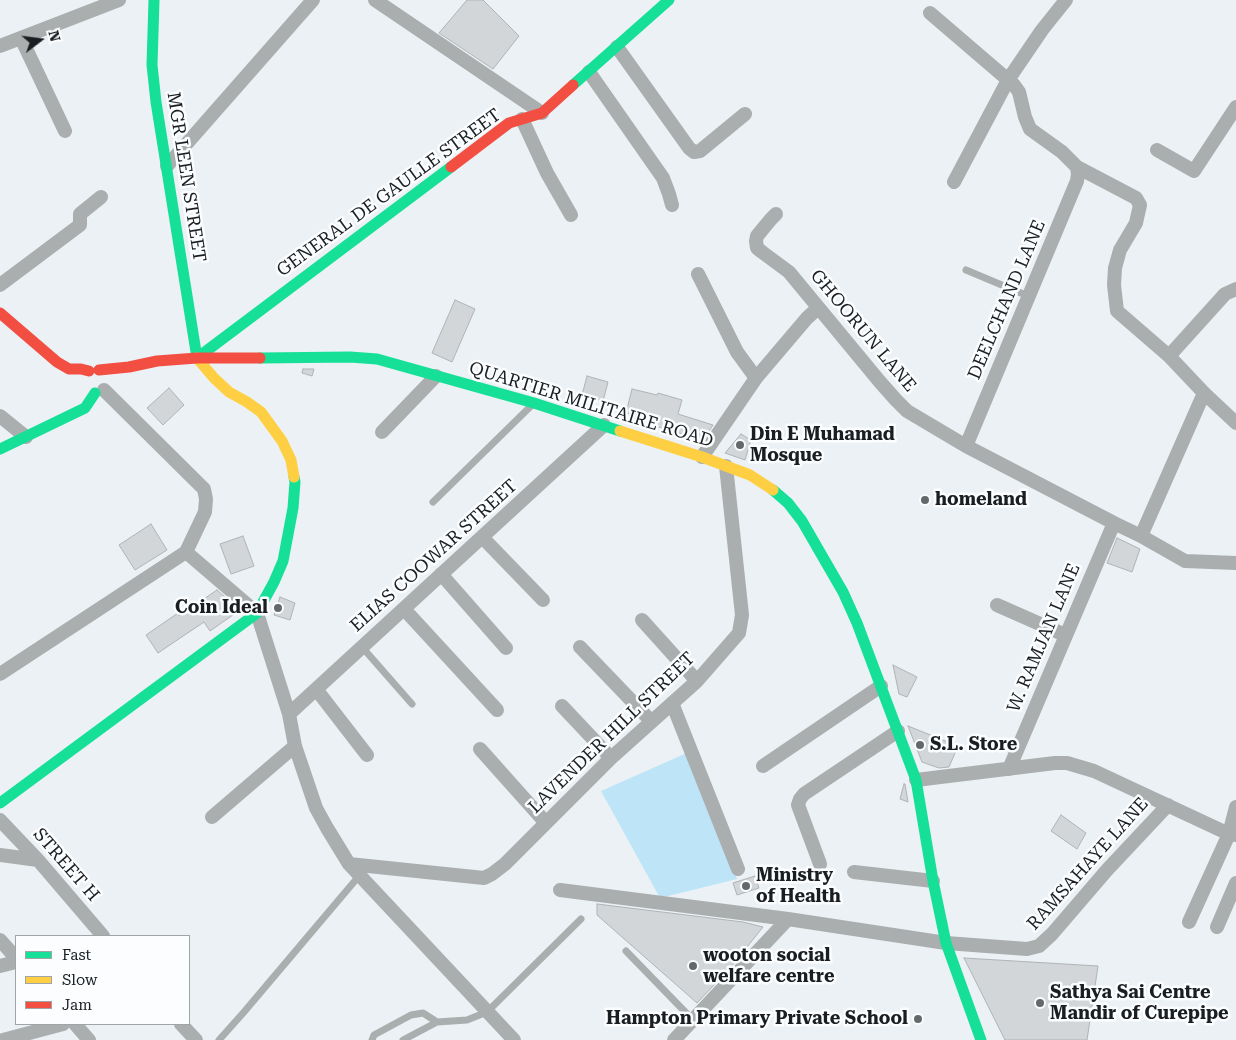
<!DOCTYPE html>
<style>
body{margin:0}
#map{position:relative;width:1236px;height:1040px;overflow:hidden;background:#ebf1f4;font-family:"Roboto Serif",serif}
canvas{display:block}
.legend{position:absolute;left:15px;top:935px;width:175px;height:90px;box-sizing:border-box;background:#fbfdff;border:1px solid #a1a4a6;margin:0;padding:6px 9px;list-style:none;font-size:15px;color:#1a1e21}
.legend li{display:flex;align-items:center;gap:10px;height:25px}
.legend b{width:25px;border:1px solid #a1a4a6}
.north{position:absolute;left:15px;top:15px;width:50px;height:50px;-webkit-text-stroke:4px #fbfdff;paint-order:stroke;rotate:75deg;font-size:14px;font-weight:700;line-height:20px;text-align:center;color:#1a1e21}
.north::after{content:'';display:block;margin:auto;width:18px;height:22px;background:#1a1e21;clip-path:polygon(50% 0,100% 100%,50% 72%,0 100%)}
</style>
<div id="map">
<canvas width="1236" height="1040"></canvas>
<ul class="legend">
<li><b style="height:6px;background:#16e098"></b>Fast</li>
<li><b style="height:6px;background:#ffcf43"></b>Slow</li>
<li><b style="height:6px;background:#f24e42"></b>Jam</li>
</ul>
<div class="north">N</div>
</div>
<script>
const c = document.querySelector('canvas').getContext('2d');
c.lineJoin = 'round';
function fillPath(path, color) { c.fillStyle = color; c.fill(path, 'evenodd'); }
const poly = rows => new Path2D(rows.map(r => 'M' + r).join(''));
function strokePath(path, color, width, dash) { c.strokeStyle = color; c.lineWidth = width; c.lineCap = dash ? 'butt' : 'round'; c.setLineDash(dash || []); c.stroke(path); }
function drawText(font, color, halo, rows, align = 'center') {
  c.font = font + ' "Roboto Serif",serif'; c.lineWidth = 5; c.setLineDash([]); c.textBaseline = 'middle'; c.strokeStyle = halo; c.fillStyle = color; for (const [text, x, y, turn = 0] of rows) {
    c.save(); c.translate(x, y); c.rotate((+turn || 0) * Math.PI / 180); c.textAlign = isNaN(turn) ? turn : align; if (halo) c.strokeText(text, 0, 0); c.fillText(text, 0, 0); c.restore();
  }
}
fillPath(poly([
 [689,752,737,879,660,898,601,791]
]), '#bee4f7');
const building = poly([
 [467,0,483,0,519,36,493,69,439,33,467,0],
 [455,300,475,309,452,362,432,353,455,300],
 [303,369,314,369,312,376,302,373,303,369],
 [587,376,608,382,603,401,582,395,587,376],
 [169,388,184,405,163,425,147,408,169,388],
 [632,389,657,395,658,393,682,400,678,414,713,425,703,440,648,424,650,419,626,413,632,389],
 [741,434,751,440,745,460,725,453,741,434],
 [151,524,167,550,135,570,119,545,151,524],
 [243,536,254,566,231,574,220,544,243,536],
 [1117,538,1140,549,1132,572,1107,563,1117,538],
 [217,590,240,610,210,631,204,622,158,653,146,635,178,613,179,616,217,590],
 [280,597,295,603,290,620,274,615,280,597],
 [893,665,917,677,907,697,899,694,893,665],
 [908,726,958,746,949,767,939,768,922,762,908,726],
 [904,784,905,784,908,802,900,799,904,784],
 [1061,815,1086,833,1077,849,1051,831,1061,815],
 [755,876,759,888,737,895,733,883,755,876],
 [597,904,743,922,763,927,731,967,697,1003,597,915,597,904],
 [964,958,1098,966,1087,1040,1005,1040,964,958]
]);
fillPath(building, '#d2d6d8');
strokePath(building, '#afb3b6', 1);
strokePath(poly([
 [966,270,1028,296],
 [433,502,532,405],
 [362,647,412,704],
 [626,951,693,1020],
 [219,1040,244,1012,359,876],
 [372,1040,374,1035,411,1015,423,1013,437,1022],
 [403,1040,437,1022,467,1020,487,1012,581,919]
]), '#aaaeae', 7);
strokePath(poly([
 [375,0,542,113],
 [930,13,1014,85,1019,92,1025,117,1030,129,1062,152,1077,167,1136,198,1140,205,1136,223,1120,250,1115,268,1114,285,1117,311,1169,356,1204,393,1236,423],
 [21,38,65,131],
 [0,46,119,0],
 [617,47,689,148,694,152,700,151,745,114],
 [589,72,663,178,669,194,672,205],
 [522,119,547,173,571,215],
 [1157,150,1194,171,1236,107],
 [167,166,313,0],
 [954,182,1008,80,1042,30,1066,0],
 [776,214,771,219,757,236,756,241,757,248,762,252,789,272,880,382,896,400,907,411,966,446,1114,523,1141,536,1185,561,1236,563],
 [698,274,737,352,756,378],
 [0,285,80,225,80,214,101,197],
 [1169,356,1225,294,1236,289],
 [104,390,204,489,206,499,205,512,186,552],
 [0,416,26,437],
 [382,432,436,376],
 [966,446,1077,181,1078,174,1077,167],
 [702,457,756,378,807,318,818,308],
 [1141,536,1204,393],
 [482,537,543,600],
 [186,552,257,613,289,714,295,746,316,808,327,828,349,864,514,1040],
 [441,574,506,648],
 [997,605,1065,635],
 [404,609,497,710],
 [642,620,697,681],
 [580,647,651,721],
 [0,674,186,552],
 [316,689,367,755],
 [672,703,738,869],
 [562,706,611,758],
 [289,714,604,425],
 [480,749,546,823],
 [763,766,881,686],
 [1009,769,1114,523],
 [916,780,1055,763,1067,763,1094,771,1229,834,1236,835],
 [212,817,295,746],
 [0,820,38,860,103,936],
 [0,855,38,860],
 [349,864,484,878,492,874,505,864,611,758,697,681,739,633,742,615,726,466],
 [820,864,798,805,800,799,804,794,898,731],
 [854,872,933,881],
 [560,890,788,919,946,943,1027,949,1039,946,1052,934,1107,870,1168,805],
 [1189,922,1229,834,1236,807],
 [1217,927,1236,883],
 [0,940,16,958],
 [0,966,16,962],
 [75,1024,89,1040],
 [181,1024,196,1040],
 [3,1040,63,1024],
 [674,1040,788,919]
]), '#aaaeae', 14);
strokePath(poly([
 [154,0,152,65,156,102,197,358],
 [573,85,669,0],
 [197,358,451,167],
 [260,358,350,357,377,359,534,403,620,431],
 [0,449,85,408,95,393],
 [773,490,788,503,802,521,843,592,857,623,916,780,933,881,946,943,981,1040],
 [0,803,257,613,274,582,283,561,293,508,295,482,294,477]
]), '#16e098', 11);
strokePath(poly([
 [197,358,214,378,229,392,247,402,261,412,282,441,291,460,294,477],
 [620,431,702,457,750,475,773,490]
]), '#ffcf43', 11);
strokePath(poly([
 [451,167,509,123,542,113,573,85],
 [0,313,57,362,69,369,81,369,89,371],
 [99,370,129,367,157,361,197,358,260,358]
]), '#f24e42', 11);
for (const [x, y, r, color] of [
 [740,445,5,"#63686b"],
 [925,500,5,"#63686b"],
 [278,608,5,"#63686b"],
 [920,745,5,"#63686b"],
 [746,886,5,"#63686b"],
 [693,966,5,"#63686b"],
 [1040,1003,5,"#63686b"],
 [918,1019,5,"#63686b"]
]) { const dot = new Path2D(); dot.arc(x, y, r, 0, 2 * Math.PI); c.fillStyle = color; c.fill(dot); strokePath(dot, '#fbfdff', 2); }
drawText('18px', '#1a1e21', '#fbfdff', [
 ["MGR LEEN STREET",186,177,81],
 ["GENERAL DE GAULLE STREET",389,193,-36],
 ["DEELCHAND LANE",1007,300,-67],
 ["GHOORUN LANE",863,331,50],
 ["QUARTIER MILITAIRE ROAD",591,405,17],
 ["ELIAS COOWAR STREET",434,556,-42],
 ["W. RAMJAN LANE",1044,638,-67],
 ["LAVENDER HILL STREET",612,733,-44],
 ["RAMSAHAYE LANE",1088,864,-48],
 ["STREET H",66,865,49]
]);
drawText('bold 18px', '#1a1e21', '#fbfdff', [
 ["Din E Muhamad",750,435],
 ["Mosque",750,456],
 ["homeland",935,500],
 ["Coin Ideal",268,608,"right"],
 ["S.L. Store",930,745],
 ["Ministry",756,876],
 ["of Health",756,897],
 ["wooton social",703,956],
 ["welfare centre",703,977],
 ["Sathya Sai Centre",1050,993],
 ["Mandir of Curepipe",1050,1014],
 ["Hampton Primary Private School",908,1019,"right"]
], 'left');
</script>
